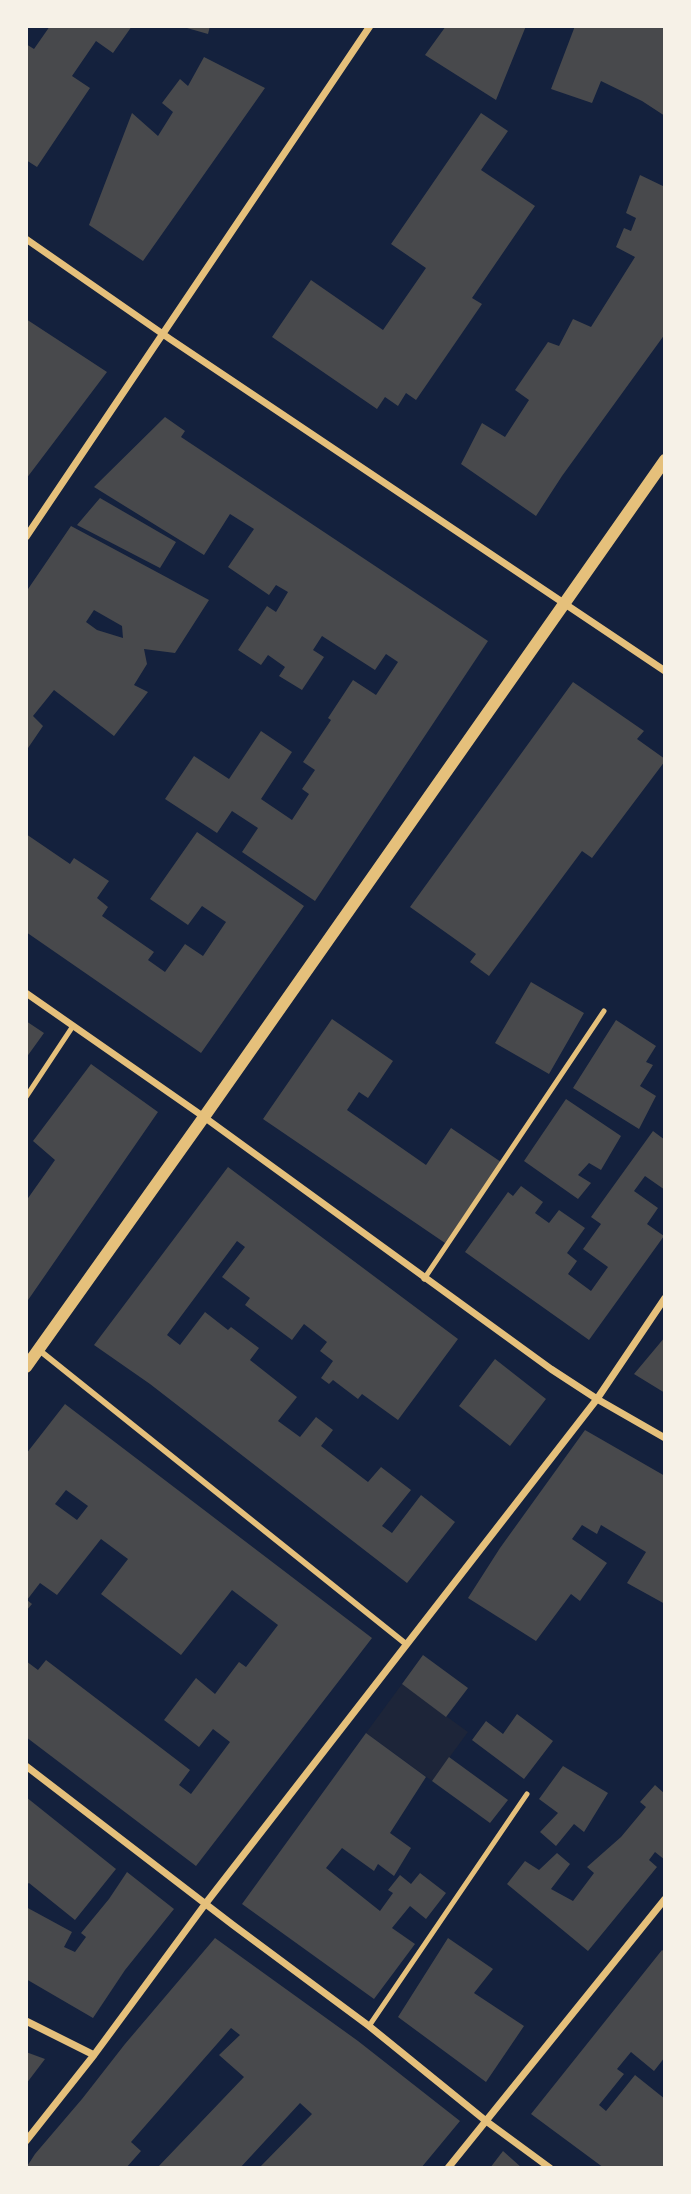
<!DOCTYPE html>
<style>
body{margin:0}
#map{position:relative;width:691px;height:2194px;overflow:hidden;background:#14213d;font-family:Arial,sans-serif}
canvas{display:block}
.frame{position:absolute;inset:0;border:28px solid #f6f1e7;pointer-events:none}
</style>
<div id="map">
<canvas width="691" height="2194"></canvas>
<div class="frame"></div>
</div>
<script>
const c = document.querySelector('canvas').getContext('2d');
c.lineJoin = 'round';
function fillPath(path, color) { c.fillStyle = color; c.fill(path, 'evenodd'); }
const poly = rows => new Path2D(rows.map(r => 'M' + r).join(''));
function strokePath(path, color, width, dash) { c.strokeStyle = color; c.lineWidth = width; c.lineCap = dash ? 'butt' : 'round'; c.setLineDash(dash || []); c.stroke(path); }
fillPath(poly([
 [402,1684,468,1732,432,1781,366,1733]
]), '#1d2539');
fillPath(poly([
 [50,26,132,26,113,53,96,41,72,76,90,88,37,167,26,160,26,44,34,49],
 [180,26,210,26,208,34],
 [446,26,526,26,496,100,425,55],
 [575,26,665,26,665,116,642,101,601,81,592,103,551,89],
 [204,57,265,88,143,261,89,225,132,113,158,136,173,112,162,103,180,79,188,86],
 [481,113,508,131,481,170,535,206,472,298,482,304,416,400,406,393,398,406,385,397,377,409,272,337,311,280,383,330,426,268,391,244],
 [640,175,665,187,665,334,562,476,536,516,461,464,482,423,505,437,529,400,515,390,548,342,559,346,573,319,591,327,635,257,616,247,624,228,631,231,636,218,626,213],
 [26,319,107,372,26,479],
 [165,417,185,431,181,437,488,641,315,901,242,852,258,828,232,811,217,833,165,799,194,756,229,779,261,731,292,752,261,799,292,820,309,794,302,789,315,770,303,762,331,720,328,718,353,680,376,695,398,662,386,654,375,670,322,636,313,650,324,657,302,690,279,676,285,667,268,655,261,665,238,650,267,606,276,612,288,592,276,585,269,595,228,567,254,529,230,514,204,555,94,487],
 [100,498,176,542,160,568,77,525],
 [71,526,209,600,175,653,144,649,147,664,134,685,148,692,114,736,54,690,33,716,43,726,26,751,26,592],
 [94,610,122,626,123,638,97,630,86,622],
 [573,682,644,731,637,739,665,759,665,761,592,858,582,851,489,976,470,962,476,954,410,907],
 [197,832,304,906,201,1053,26,932,26,834,70,864,74,858,109,881,97,898,108,907,102,916,154,952,148,960,165,972,185,944,203,956,226,922,202,906,188,925,150,899],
 [531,982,584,1013,549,1074,495,1043],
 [332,1019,393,1061,368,1098,359,1092,347,1110,426,1165,451,1128,501,1162,445,1243,263,1119],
 [616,1020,656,1046,646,1062,653,1065,640,1086,656,1096,639,1129,573,1088],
 [26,1021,44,1033,26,1058],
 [91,1064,158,1112,26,1303,26,1201,55,1160,33,1141],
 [566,1099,621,1136,601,1170,589,1163,578,1175,591,1183,578,1199,524,1161],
 [653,1131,665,1140,665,1190,645,1176,634,1191,658,1208,647,1224,664,1236,589,1340,465,1252,508,1192,513,1196,521,1186,543,1202,535,1213,549,1223,559,1210,585,1228,567,1253,577,1261,568,1274,591,1291,608,1267,583,1249,601,1224,591,1217],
 [228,1167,458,1339,398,1420,362,1394,358,1399,333,1380,329,1384,321,1378,333,1361,320,1351,327,1342,304,1324,292,1340,245,1305,250,1298,222,1277,245,1247,237,1241,167,1335,180,1345,205,1312,228,1330,231,1327,259,1348,250,1360,297,1397,278,1421,300,1437,316,1417,333,1430,321,1446,368,1482,381,1467,411,1490,382,1526,392,1533,421,1495,455,1522,407,1583,150,1384,94,1345],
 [665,1337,665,1393,634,1374],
 [495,1359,546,1399,510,1446,459,1406],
 [65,1404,372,1638,196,1866,26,1737,26,1661,38,1670,46,1660,190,1770,179,1785,191,1794,230,1742,213,1729,199,1747,164,1720,196,1678,215,1694,239,1662,246,1667,278,1625,232,1590,181,1655,101,1594,128,1559,101,1539,57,1595,40,1583,27,1600,32,1604,26,1611,26,1454],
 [66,1490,88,1506,77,1520,55,1504],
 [585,1430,665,1476,665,1604,627,1583,646,1552,601,1525,597,1534,582,1525,572,1539,607,1563,580,1601,571,1594,536,1641,468,1598,500,1548],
 [423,1655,468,1688,446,1717,402,1684],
 [517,1714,553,1741,524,1779,472,1740,486,1721,503,1734],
 [366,1733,426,1777,390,1833,411,1848,394,1876,378,1864,374,1871,342,1848,326,1868,380,1911,393,1893,388,1890,400,1875,411,1884,420,1873,446,1893,426,1919,410,1906,392,1928,415,1944,374,1999,242,1904],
 [449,1757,508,1800,490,1823,432,1781],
 [563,1766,608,1793,584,1832,574,1824,556,1846,540,1832,558,1813,539,1799],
 [655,1785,665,1794,665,1860,655,1852,649,1860,657,1867,588,1951,507,1884,525,1861,539,1870,557,1853,570,1864,551,1889,573,1901,594,1873,587,1867,621,1837,646,1807,640,1802],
 [26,1797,116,1869,75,1920,29,1883,26,1885],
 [127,1872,174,1909,125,1970,93,2018,26,1979,26,1907,72,1932,64,1947,75,1952,86,1937,81,1933,109,1899],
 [215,1938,358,2041,460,2121,421,2168,259,2168,312,2114,300,2103,240,2168,157,2168,244,2077,219,2055,240,2035,231,2028,131,2142,141,2151,126,2168,26,2168,35,2154,82,2099,125,2044],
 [448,1938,493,1969,474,1993,524,2026,486,2082,398,2017],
 [662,1950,665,1952,665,2057,654,2071,631,2052,617,2069,624,2074,599,2105,606,2111,635,2075,665,2099,665,2168,604,2168,531,2114],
 [26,2052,45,2059,26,2084],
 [503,2151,522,2168,490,2168]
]), '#48494c');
strokePath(poly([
 [26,1097,73,1026],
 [424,1279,604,1011],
 [369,2026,527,1794]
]), '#e5c07b', 5);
strokePath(poly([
 [39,1350,406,1644]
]), '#e5c07b', 6);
strokePath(poly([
 [26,239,170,339,665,671],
 [26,537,370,26],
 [26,993,204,1117,551,1369,597,1399,665,1438],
 [26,1766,233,1925,369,2026,486,2121,550,2168],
 [26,2021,94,2055],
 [26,2141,94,2055,206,1903,597,1399,665,1298],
 [448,2168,665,1899]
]), '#e5c07b', 7);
strokePath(poly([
 [26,1367,204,1117,665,460]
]), '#e5c07b', 12);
</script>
